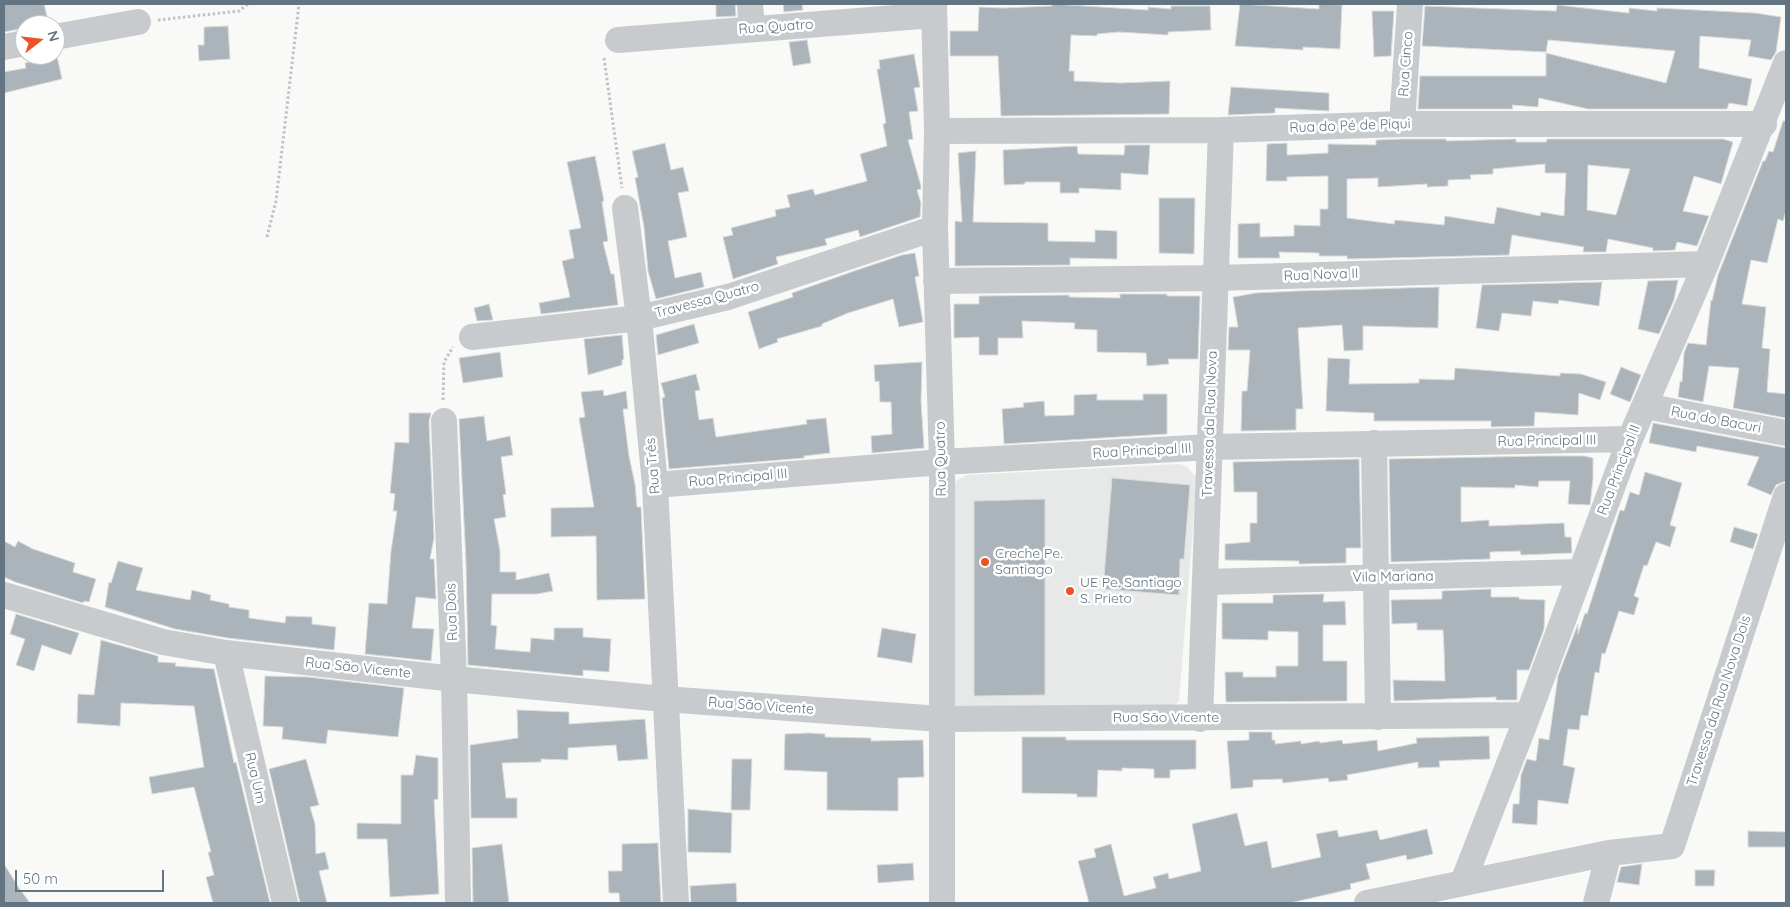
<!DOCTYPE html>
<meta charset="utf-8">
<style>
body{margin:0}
#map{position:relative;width:1790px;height:907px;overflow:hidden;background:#f9f9f7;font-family:Quicksand,sans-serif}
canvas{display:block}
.frame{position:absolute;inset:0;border:5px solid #637583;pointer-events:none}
.north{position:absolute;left:15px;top:15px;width:50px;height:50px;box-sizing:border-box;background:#fff;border:1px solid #c1c8cd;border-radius:50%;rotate:74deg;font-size:14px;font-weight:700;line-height:20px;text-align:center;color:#637583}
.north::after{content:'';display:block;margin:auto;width:18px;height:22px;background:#eb5225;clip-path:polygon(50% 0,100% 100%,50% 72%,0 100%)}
.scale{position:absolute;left:15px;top:870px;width:149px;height:22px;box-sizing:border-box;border:2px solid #637583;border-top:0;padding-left:6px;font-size:15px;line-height:18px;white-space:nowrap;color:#637583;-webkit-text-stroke:4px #fff;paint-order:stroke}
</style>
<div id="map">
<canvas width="1790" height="907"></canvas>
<div class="frame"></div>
<div class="north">N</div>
<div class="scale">50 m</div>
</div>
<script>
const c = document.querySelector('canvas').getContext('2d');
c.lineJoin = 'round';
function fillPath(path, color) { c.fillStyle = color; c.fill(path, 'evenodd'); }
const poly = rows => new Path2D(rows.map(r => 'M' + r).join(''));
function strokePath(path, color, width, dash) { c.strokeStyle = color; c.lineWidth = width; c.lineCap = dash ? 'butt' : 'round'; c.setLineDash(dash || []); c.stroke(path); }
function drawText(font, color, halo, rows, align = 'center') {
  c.font = font + ' Quicksand,sans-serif'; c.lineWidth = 5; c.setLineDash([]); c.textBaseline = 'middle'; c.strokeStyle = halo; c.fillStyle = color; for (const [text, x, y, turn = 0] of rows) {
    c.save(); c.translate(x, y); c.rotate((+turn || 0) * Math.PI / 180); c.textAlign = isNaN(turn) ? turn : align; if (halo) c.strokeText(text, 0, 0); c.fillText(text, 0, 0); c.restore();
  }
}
fillPath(poly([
 [1179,464,1187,467,1197,478,1179,701,1173,707,952,711,954,482,967,475]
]), '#e7e8e8');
const building = poly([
 [4,4,44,4,49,24,25,25,25,28,4,32,4,4],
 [716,4,735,4,736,16,716,17,716,4],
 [783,4,802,4,803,10,784,12,783,4],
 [1053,4,1148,10,1148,7,1171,9,1171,6,1210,6,1211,30,1168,32,1168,35,1119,32,1097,34,1097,36,1071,35,1069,71,1074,71,1074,81,1121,83,1170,81,1169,114,1001,116,998,56,950,56,950,31,978,31,979,7,1002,8,1052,6,1053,4],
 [1240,4,1319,9,1319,4,1342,5,1340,49,1303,47,1303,50,1235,46,1240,4],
 [1557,5,1629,13,1629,8,1657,11,1657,8,1755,13,1781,17,1776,52,1771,60,1748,56,1751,40,1700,36,1699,68,1752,79,1747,106,1729,103,1727,109,1588,109,1539,98,1538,107,1512,105,1513,109,1418,109,1420,76,1546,76,1546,53,1666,83,1675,51,1548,40,1546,52,1422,46,1425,6,1556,11,1557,5],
 [1372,11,1394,11,1391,56,1374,57,1372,11],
 [228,26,230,59,199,61,198,45,204,45,204,27,228,26],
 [807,40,811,63,793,66,789,42,807,40],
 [914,54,920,87,914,88,918,111,909,112,913,139,908,140,921,186,921,189,917,190,921,203,920,217,860,237,858,230,825,239,827,245,776,257,778,264,733,279,723,237,733,235,731,228,776,216,775,210,790,207,787,195,813,189,815,195,867,181,860,154,887,146,883,124,886,123,877,69,880,69,879,60,914,54],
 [57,56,62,79,4,93,4,72,26,68,25,63,57,56],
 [1231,87,1329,93,1329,111,1275,108,1275,113,1228,115,1231,87],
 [1783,121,1786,121,1786,211,1783,221,1778,219,1767,263,1751,260,1742,304,1766,307,1762,348,1770,349,1767,392,1786,394,1786,418,1733,408,1739,368,1709,366,1703,402,1678,397,1680,381,1682,382,1684,353,1688,343,1706,345,1711,300,1712,301,1718,275,1763,161,1765,161,1769,151,1773,152,1783,121],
 [1402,139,1446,139,1446,141,1516,139,1516,142,1546,142,1547,139,1723,139,1733,142,1721,184,1694,176,1683,211,1709,216,1697,246,1677,242,1675,250,1653,251,1653,248,1608,239,1606,252,1583,252,1584,247,1512,235,1509,255,1347,259,1347,256,1319,256,1319,253,1279,252,1280,258,1238,258,1238,224,1260,223,1260,237,1294,236,1294,225,1320,226,1320,209,1328,209,1328,176,1287,177,1287,181,1266,181,1267,144,1287,143,1287,155,1328,153,1328,144,1376,145,1376,140,1402,139],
 [1545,164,1545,173,1566,173,1564,216,1541,212,1540,216,1497,207,1494,224,1445,216,1444,225,1395,220,1394,224,1347,218,1347,179,1378,178,1378,187,1427,184,1427,187,1448,186,1448,180,1471,179,1470,175,1493,174,1493,169,1545,164],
 [1588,165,1630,169,1616,215,1587,210,1588,165],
 [665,143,671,170,683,167,689,191,678,193,687,237,668,241,675,278,701,272,704,287,656,299,648,271,644,227,635,178,638,177,632,151,665,143],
 [1125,145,1150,145,1148,175,1121,173,1121,190,1079,188,1079,193,1060,193,1060,182,1025,182,1025,184,1004,185,1003,150,1077,146,1078,154,1124,155,1125,145],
 [976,151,973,222,1048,223,1048,241,1095,242,1095,230,1117,231,1117,259,1070,258,1070,265,955,266,955,221,962,222,958,153,976,151],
 [595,156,604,201,602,202,608,241,603,242,611,274,614,274,618,305,541,314,539,303,570,297,562,261,574,258,569,230,581,228,567,162,595,156],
 [1159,198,1195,198,1194,254,1159,253,1159,198],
 [915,253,919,276,915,277,923,322,899,327,893,299,848,313,822,324,822,326,777,339,778,342,759,349,748,312,793,297,792,293,857,270,902,255,915,253],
 [1678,280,1674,300,1659,334,1638,329,1648,281,1678,280],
 [1602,282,1599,306,1559,300,1558,304,1533,301,1531,316,1502,313,1499,331,1476,328,1482,285,1602,282],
 [1439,287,1438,328,1363,326,1363,350,1344,351,1342,325,1298,328,1303,409,1296,409,1296,430,1241,431,1242,391,1247,391,1250,350,1228,350,1229,327,1238,327,1233,297,1256,293,1297,291,1439,287],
 [1120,294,1167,294,1167,296,1200,296,1198,359,1168,359,1169,364,1147,366,1146,353,1097,352,1097,330,1074,329,1075,323,1022,321,1023,338,998,338,998,355,979,355,979,337,954,338,954,304,979,304,979,296,1069,295,1069,297,1120,298,1120,294],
 [489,304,493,320,477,321,474,308,489,304],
 [694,324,699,343,658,355,656,335,694,324],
 [622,335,624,359,622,360,622,365,588,375,584,339,622,335],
 [500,352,503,377,463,383,459,358,500,352],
 [1328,358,1350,359,1349,384,1419,383,1419,379,1454,380,1455,368,1560,376,1560,373,1581,374,1606,382,1600,400,1579,393,1578,415,1535,412,1534,426,1491,427,1491,421,1374,421,1374,413,1326,411,1328,358],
 [922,362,921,401,924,448,872,453,871,436,892,434,891,402,880,402,879,381,875,382,874,365,922,362],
 [1621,367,1641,375,1630,402,1610,394,1621,367],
 [696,374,700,390,695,391,699,420,713,418,716,437,807,424,806,420,826,418,830,453,804,456,804,458,669,469,662,398,665,397,661,383,696,374],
 [603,390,604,396,626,391,628,409,623,409,629,456,635,484,637,507,641,507,645,599,597,600,596,536,551,537,551,508,594,507,579,418,585,417,581,392,603,390],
 [1097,394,1097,400,1143,400,1143,394,1167,394,1167,434,1004,444,1002,409,1024,407,1023,403,1044,401,1045,416,1074,415,1074,395,1097,394],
 [409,413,431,413,429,422,434,538,430,559,434,559,436,599,416,597,412,628,434,629,431,661,365,654,369,603,387,604,391,551,397,511,393,511,395,494,390,493,395,442,409,443,409,413],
 [484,416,487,441,510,436,513,455,501,457,506,494,503,495,506,517,494,519,500,551,500,572,516,572,516,580,549,573,553,591,537,594,492,594,491,625,497,626,495,649,530,652,531,638,554,640,554,628,583,628,583,637,611,639,609,672,583,670,583,676,468,665,466,562,459,419,484,416],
 [1653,423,1786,448,1786,481,1776,485,1771,495,1747,485,1759,457,1697,446,1696,452,1649,443,1653,423],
 [1540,456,1584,456,1593,458,1593,479,1590,505,1568,504,1570,481,1539,481,1538,487,1515,485,1515,488,1461,487,1461,522,1489,520,1489,526,1564,523,1565,537,1571,537,1572,553,1521,555,1520,551,1490,552,1490,559,1391,562,1389,459,1540,456],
 [1359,459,1361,548,1346,548,1346,563,1299,564,1299,561,1225,560,1225,544,1250,542,1250,523,1257,523,1257,492,1234,492,1233,462,1359,459],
 [1645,472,1682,483,1670,525,1676,527,1670,547,1656,542,1647,566,1644,565,1634,596,1639,598,1634,615,1619,611,1605,654,1602,653,1599,673,1595,672,1588,716,1581,715,1579,730,1568,729,1563,765,1575,768,1568,804,1538,800,1537,825,1512,823,1513,804,1519,804,1521,775,1527,759,1536,761,1539,738,1549,740,1558,676,1578,624,1578,634,1585,613,1587,614,1620,510,1624,511,1630,492,1639,495,1645,472],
 [1112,478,1190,485,1184,559,1180,559,1179,595,1103,589,1112,478],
 [1045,499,1045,695,974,696,974,501,1045,499],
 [1734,527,1758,534,1753,549,1730,542,1734,527],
 [4,541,15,547,18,541,33,549,75,563,73,572,96,579,89,602,84,601,83,603,15,582,4,577,4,541],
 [118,561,143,568,136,590,190,600,192,590,211,595,210,600,229,604,229,607,249,610,249,618,285,623,286,616,312,617,312,624,336,627,334,650,228,638,175,629,105,607,109,582,111,583,118,561],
 [1491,589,1491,597,1519,597,1519,599,1545,600,1544,629,1529,670,1517,670,1517,700,1496,700,1496,697,1394,701,1393,680,1445,681,1444,649,1443,630,1417,630,1417,623,1392,624,1391,600,1442,599,1442,591,1491,589],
 [1324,594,1323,602,1345,601,1346,625,1323,625,1323,661,1347,661,1347,701,1226,702,1225,672,1243,672,1243,677,1276,677,1276,666,1298,666,1298,632,1268,631,1268,640,1222,639,1222,603,1273,603,1273,595,1324,594],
 [16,614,79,633,71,655,42,645,34,671,16,665,25,639,10,634,16,614],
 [882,628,916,634,912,663,877,657,882,628],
 [101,640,158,656,158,662,176,663,175,666,214,669,234,763,236,762,270,903,213,903,206,877,214,875,208,852,211,852,194,787,152,794,149,777,204,767,194,706,121,703,120,726,77,723,78,694,94,695,101,640],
 [265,676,308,677,404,688,398,737,328,730,326,744,282,739,283,727,263,726,265,676],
 [517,710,569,712,569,724,645,719,648,759,618,761,616,745,568,748,568,760,541,759,541,762,502,763,506,798,517,798,517,818,471,818,470,745,518,738,517,710],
 [1249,732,1272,732,1272,740,1275,740,1275,744,1301,741,1301,744,1319,741,1320,743,1342,740,1343,744,1377,740,1378,751,1417,743,1416,738,1489,736,1490,759,1439,761,1440,767,1418,768,1418,762,1347,775,1348,780,1329,782,1328,778,1283,783,1282,779,1253,780,1253,787,1231,789,1227,741,1249,740,1249,732],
 [809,733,825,734,825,737,871,738,871,741,923,740,924,777,898,778,898,811,827,810,827,772,784,770,785,734,809,733],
 [1022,737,1066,737,1066,740,1196,740,1196,769,1170,770,1170,778,1154,778,1154,769,1122,768,1122,771,1098,770,1097,797,1077,797,1077,794,1022,793,1022,737],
 [416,755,438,758,438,799,434,800,439,894,390,897,387,839,357,839,357,823,401,824,401,775,413,775,416,755],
 [306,759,319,805,310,807,315,824,316,854,325,852,329,869,319,871,327,903,300,903,269,769,306,759],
 [732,759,752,759,750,810,731,810,732,759],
 [688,809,732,813,731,853,688,852,688,809],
 [1237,813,1245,846,1267,841,1272,868,1321,857,1316,834,1337,830,1339,837,1377,830,1380,840,1427,829,1433,854,1407,860,1406,855,1366,864,1370,879,1350,884,1351,889,1290,903,1089,903,1078,861,1096,857,1094,849,1111,844,1124,896,1156,888,1153,877,1168,873,1169,879,1201,871,1192,824,1237,813],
 [1748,831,1786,832,1786,847,1748,847,1748,831],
 [658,843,661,903,620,903,619,893,609,893,608,871,622,871,622,844,658,843],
 [502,844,509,903,473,903,472,848,502,844],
 [913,863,914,880,878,883,877,865,913,863],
 [4,864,19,888,30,903,4,903,4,864],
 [1642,864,1639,885,1617,882,1621,867,1642,864],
 [1695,870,1715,870,1714,886,1695,886,1695,870],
 [736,883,737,903,691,903,690,886,736,883]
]);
fillPath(building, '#abb4ba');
strokePath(building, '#dbdbd9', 1);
strokePath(poly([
 [158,20,239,11,248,4],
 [604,58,622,188],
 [267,237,276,201,299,4],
 [443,400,444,362,453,347]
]), '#c0c3c5', 3, [2.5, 2.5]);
strokePath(poly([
 [750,4,752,28],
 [934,4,937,131,935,228,942,462,942,903],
 [55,37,138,22],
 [618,40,934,15],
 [4,47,25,43],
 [1402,124,1410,4],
 [937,131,1221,130,1402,124,1764,124],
 [625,208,639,318,655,485,676,903],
 [936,281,1216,278,1706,264],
 [472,337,639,318,728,297,935,228],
 [1645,406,1786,433],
 [444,421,454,679,458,903],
 [1374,443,1378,717],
 [655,485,942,462,1210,447,1630,439],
 [1205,582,1580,572],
 [4,595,163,642,226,653,454,679,664,699,941,719,1528,715],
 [226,653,285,903],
 [1200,719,1221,130],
 [1463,882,1528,715,1630,439,1706,264,1786,63],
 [1367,903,1609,853,1672,846,1786,496],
 [1596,903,1609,853]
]), '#c7cbce', 26);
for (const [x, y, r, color] of [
 [985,562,5,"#eb5225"],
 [1070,591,5,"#eb5225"]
]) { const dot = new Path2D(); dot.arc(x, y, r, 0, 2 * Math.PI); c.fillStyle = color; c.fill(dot); strokePath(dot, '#fff', 2); }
drawText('14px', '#637583', '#fff', [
 ["Rua Quatro",776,27,-4],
 ["Rua Cinco",1406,64,-86],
 ["Rua do Pé de Piqui",1350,126,-2],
 ["Rua Nova II",1321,275,-2],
 ["Travessa Quatro",707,300,-15],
 ["Rua do Bacuri",1716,420,11],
 ["Travessa da Rua Nova",1210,424,-88],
 ["Rua Principal III",1547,441,-1],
 ["Rua Principal III",1142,451,-3],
 ["Rua Quatro",941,459,-91],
 ["Rua Três",653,466,-95],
 ["Rua Principal II",1619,470,-69],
 ["Rua Principal III",738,478,-5],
 ["Vila Mariana",1393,577,-1],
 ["Rua Dois",452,612,-92],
 ["Rua São Vicente",358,668,6],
 ["Travessa da Rua Nova Dois",1719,701,-72],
 ["Rua São Vicente",761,706,4],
 ["Rua São Vicente",1166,718],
 ["Rua Um",255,778,77]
]);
drawText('14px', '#637583', '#fff', [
 ["Creche Pe.",995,554],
 ["Santiago",995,570],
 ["UE Pe. Santiago",1080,583],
 ["S. Prieto",1080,599]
], 'left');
</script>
